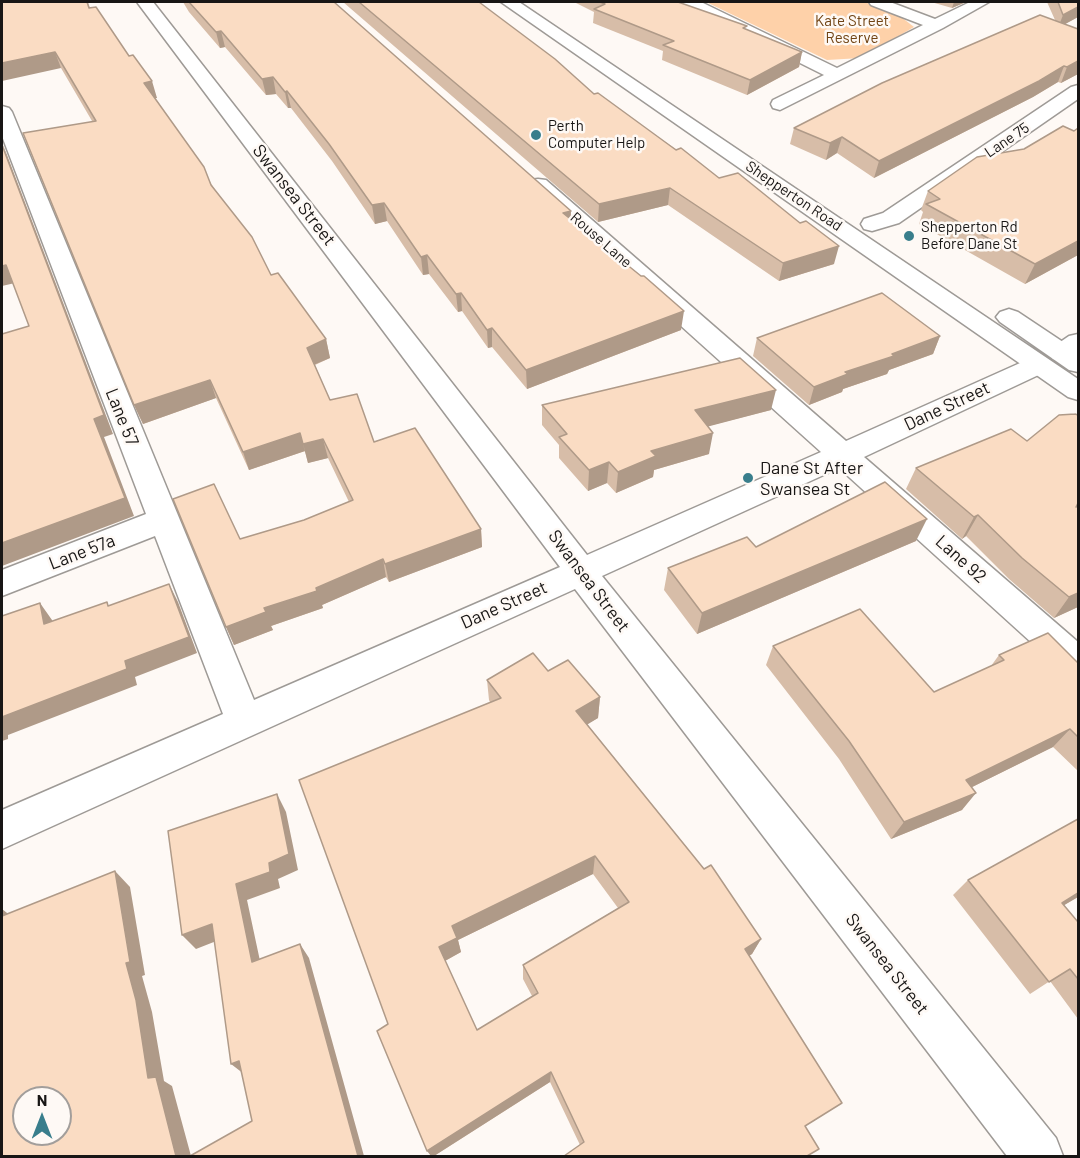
<!DOCTYPE html>
<style>
body{margin:0}
#map{position:relative;width:1080px;height:1158px;overflow:hidden;background:#fef9f5;font-family:Barlow,sans-serif}
canvas{display:block}
.frame{position:absolute;inset:0;border:3px solid #181615;pointer-events:none}
.north{position:absolute;left:12px;top:1086px;width:60px;height:60px;box-sizing:border-box;background:#fef9f5;border:2px solid #a29e9b;border-radius:50%;rotate:0deg;font-size:16px;font-weight:700;line-height:24px;text-align:center;color:#181615}
.north::after{content:'';display:block;margin:auto;width:21px;height:27px;background:#397e8c;clip-path:polygon(50% 0,100% 100%,50% 72%,0 100%)}
</style>
<div id="map">
<canvas width="1080" height="1158"></canvas>
<div class="frame"></div>
<div class="north">N</div>
</div>
<script>
const c = document.querySelector('canvas').getContext('2d');
c.lineJoin = 'round';
function fillPath(path, color) { c.fillStyle = color; c.fill(path, 'evenodd'); }
const poly = rows => new Path2D(rows.map(r => 'M' + r).join(''));
function strokePath(path, color, width, dash) { c.strokeStyle = color; c.lineWidth = width; c.lineCap = dash ? 'butt' : 'round'; c.setLineDash(dash || []); c.stroke(path); }
function drawText(font, color, halo, rows, align = 'center') {
  c.font = font + ' Barlow,sans-serif'; c.lineWidth = 5; c.setLineDash([]); c.textBaseline = 'middle'; c.strokeStyle = halo; c.fillStyle = color; for (const [text, x, y, turn = 0] of rows) {
    c.save(); c.translate(x, y); c.rotate((+turn || 0) * Math.PI / 180); c.textAlign = isNaN(turn) ? turn : align; if (halo) c.strokeText(text, 0, 0); c.fillText(text, 0, 0); c.restore();
  }
}
fillPath(poly([
 [706,2,865,2,900,16,914,27,861,58,827,60]
]), '#fed1a9');
const minor = poly([
 [137,2,153,2,587,555,821,452,530,190,527,185,530,180,538,179,546,180,846,441,1029,359,1038,357,1047,359,1051,365,1047,371,864,457,1078,642,1078,678,1065,673,839,468,602,576,1056,1138,1063,1156,1007,1156,575,589,2,849,2,810,223,714,155,536,2,596,2,570,146,514,2,136,2,106,9,108,12,112,254,700,560,567,137,2],
 [682,2,701,2,837,68,923,25,871,5,869,2,890,2,935,19,970,2,989,2,943,28,780,110,773,108,771,104,773,100,824,75,684,5,682,2],
 [1078,85,1078,99,899,223,872,231,864,229,861,224,864,219,883,213,1071,87,1078,85],
 [1078,334,1078,354,1062,361,1053,359,1049,353,1053,347,1069,336,1078,334]
]);
const highway = poly([
 [501,2,519,2,1078,379,1078,400,1068,397,501,2],
 [1009,309,1018,312,1078,352,1078,372,1069,370,1000,322,996,317,1000,312,1009,309]
]);
strokePath(minor, '#9e9a96', 3);
strokePath(highway, '#9e9a96', 3);
fillPath(minor, '#fff');
fillPath(highway, '#fff');
fillPath(poly([
 [2,2,88,2,90,8,157,98,155,98,271,275,326,339,330,358,315,365,330,400,374,442,481,529,482,547,389,582,386,577,322,605,323,608,271,626,273,630,234,645,226,627,240,539,304,520,349,502,328,458,308,463,305,451,249,470,216,398,143,424,134,405,92,121,61,68],
 [183,2,334,2,571,211,571,219,681,330,527,389,492,347,488,348,462,311,458,312,429,274,423,275,387,221,375,224,332,161,291,108,288,108,276,94,266,95,225,47,220,48,189,12],
 [343,2,479,2,594,94,719,178,834,264,779,281,668,205,598,222],
 [574,2,678,2,802,52,799,67,747,95,662,60,663,51,593,23,594,12],
 [931,2,966,2,952,8],
 [1047,2,1078,2,1078,17,1065,24,1078,29,1078,74,1061,83,1058,82,1033,97,874,178,837,153,826,160,790,144,794,128,1055,20],
 [928,191,1078,255,1025,284,919,224,923,212,921,210],
 [940,336,933,354,889,370,887,374,843,389,842,392,809,405,753,356,757,338],
 [542,405,771,410,708,426,709,454,654,470,653,477,616,493,607,483,588,491,559,458,559,445,542,425],
 [916,468,1076,507,1078,506,1078,607,1054,618,1009,579,966,536,962,539,906,489],
 [916,541,697,634,664,590,668,568,756,547],
 [773,646,934,692,991,666,999,655,1078,663,1078,771,1053,747,972,787,962,810,891,839,839,759,766,665],
 [548,671,600,697,598,718,587,724,761,939,752,954,749,956,842,1103,580,1145,550,1082,434,1156,431,1156,388,1024,490,702,489,700,487,680],
 [593,874,618,908,523,965,523,979,532,996,477,1030,445,961,461,952,458,940],
 [1078,819,1078,897,1064,905,1078,922,1078,1019,1050,981,1030,994,953,895,968,880]
]), '#d7bda8');
fillPath(poly([
 [954,2,966,2,952,8],
 [1078,7,1078,17,1058,28,1063,15],
 [221,31,225,47,220,48,216,32],
 [55,52,61,68,2,81,2,63],
 [802,52,799,67,747,95,750,80],
 [1078,61,1078,74,1061,83,1067,67],
 [1064,66,1058,82,1033,97,874,178,879,161],
 [273,77,276,94,266,95,262,79],
 [152,81,157,98,149,99,144,83],
 [287,91,291,108,288,108,285,92],
 [842,137,837,153,826,160,830,143],
 [2,143,7,155,113,434,104,437,134,516,2,566,2,543,94,419],
 [670,188,668,205,598,222,599,204],
 [384,203,387,221,375,224,372,205],
 [571,211,570,229,563,213],
 [1078,241,1078,255,1025,284,1035,264],
 [839,246,834,264,779,281,783,263],
 [427,255,429,274,423,275,421,257],
 [6,265,15,283,2,286,2,266],
 [461,293,462,311,458,312,456,294],
 [684,311,681,330,527,389,526,370],
 [492,328,492,347,488,348,487,330],
 [940,336,933,354,889,370,887,374,843,389,842,392,809,405,814,387,845,372],
 [326,339,330,358,311,366,307,348],
 [210,380,216,398,143,424,134,405],
 [776,390,771,410,691,431,695,410],
 [300,433,305,451,249,470,243,452],
 [713,433,709,454,654,470,653,477,616,493,618,472,651,451],
 [323,439,328,458,308,463,303,444],
 [609,462,607,483,588,491,589,470],
 [978,515,966,536,962,539,974,517],
 [927,519,916,541,697,634,702,613],
 [481,529,482,547,389,582,385,564],
 [383,559,386,577,322,605,323,608,271,626,273,630,234,645,226,627,264,608,316,588],
 [169,584,178,602,197,653,135,677,137,685,8,735,8,739,2,741,2,717,125,661],
 [1078,593,1078,607,1054,618,1069,597],
 [40,603,52,620,57,641,44,624],
 [600,697,598,718,575,732,576,711],
 [1070,729,1053,747,952,797,966,780],
 [976,793,962,810,891,839,904,822],
 [277,794,286,812,298,870,278,879,280,888,247,900,263,975,252,962,236,884,269,863],
 [595,856,593,874,458,940,461,952,443,962,439,947,452,926],
 [115,871,130,887,145,975,142,976,152,1012,164,1081,172,1086,191,1156,176,1156,148,1078,126,963],
 [1078,893,1078,897,1044,917,1062,903],
 [2,909,21,924,2,916],
 [212,924,224,938,196,949,182,935],
 [761,939,752,954,737,963,745,949],
 [300,944,309,958,364,1156,358,1156],
 [239,1061,244,1074,231,1064],
 [551,1072,550,1082,434,1156,431,1156,427,1151]
]), '#af9a88');
const building = poly([
 [2,2,87,2,89,8,96,7,129,56,133,55,152,81,144,83,204,167,211,185,252,237,271,275,278,273,326,339,307,348,330,400,357,394,374,442,415,428,481,529,385,564,383,559,316,588,317,591,264,608,266,612,226,627,173,499,214,484,240,539,304,520,353,500,323,439,303,444,300,433,243,452,210,380,134,405,23,133,96,121,55,52,2,63,2,2],
 [189,2,334,2,571,211,563,213,641,276,644,276,684,311,526,370,492,328,487,330,461,293,456,294,427,255,421,257,384,203,372,205,329,144,287,91,285,92,273,77,262,79,221,31,216,32,189,2],
 [359,2,479,2,555,59,594,94,598,93,676,150,681,148,719,178,738,173,800,223,806,221,839,246,783,263,670,188,599,204,359,2],
 [600,2,678,2,747,26,743,28,802,52,750,80,663,45,674,41,594,9,605,4,600,2],
 [1058,2,1078,2,1078,7,1063,15,1058,2],
 [1040,15,1078,29,1078,61,1067,67,1064,66,1039,81,879,161,842,137,830,143,794,128,882,83,1040,15],
 [1063,126,1074,131,1078,128,1078,241,1035,264,926,204,940,199,928,191,977,157,1024,149,1063,126],
 [2,145,104,415,94,419,125,498,2,543,2,334,29,326,6,265,2,266,2,145],
 [882,293,940,336,892,354,894,356,845,372,848,374,814,387,757,338,882,293],
 [740,358,776,390,695,410,713,433,651,451,656,456,618,472,609,462,589,470,559,437,567,434,542,405,740,358],
 [1075,414,1078,415,1078,503,1076,507,1078,506,1078,593,1069,597,1022,558,978,515,974,517,916,468,1011,429,1027,441,1059,415,1075,414],
 [885,482,927,519,702,613,668,568,747,537,756,547,885,482],
 [169,584,189,637,125,661,127,669,2,717,2,616,40,603,44,624,107,602,108,606,169,584],
 [860,609,934,692,1004,660,999,655,1048,633,1078,663,1078,737,1070,729,966,780,976,793,904,822,849,741,773,646,860,609],
 [533,653,548,671,568,660,600,697,576,711,704,869,711,865,761,939,745,949,842,1103,805,1126,819,1149,807,1156,564,1156,584,1142,551,1072,427,1151,377,1031,388,1024,299,780,501,698,487,680,533,653],
 [595,856,629,902,523,965,538,993,477,1030,439,947,457,938,452,926,595,856],
 [277,794,289,854,269,863,270,872,236,884,252,962,300,944,358,1156,190,1156,252,1121,239,1061,231,1064,212,924,182,935,168,831,277,794],
 [1078,819,1078,893,1062,903,1078,922,1078,979,1070,969,1049,982,968,880,1078,819],
 [115,871,130,962,126,963,136,1000,148,1078,156,1077,176,1156,2,1156,2,915,2,916,115,871],
 [24,1098,60,1098,60,1134,24,1134,24,1098]
]);
fillPath(building, '#fadcc3');
strokePath(building, '#af9a88', 1.5);
for (const [x, y, r, color] of [
 [536,135,6,"#397e8c"],
 [909,236,6,"#397e8c"],
 [748,478,6,"#397e8c"]
]) { const dot = new Path2D(); dot.arc(x, y, r, 0, 2 * Math.PI); c.fillStyle = color; c.fill(dot); strokePath(dot, '#fef9f5', 2); }
drawText('15px', '#704313', '#fef9f5', [
 ["Kate Street",852,21],
 ["Reserve",852,38]
]);
drawText('15px', '#181615', '#fef9f5', [
 ["Perth",548,126],
 ["Computer Help",548,143],
 ["Shepperton Rd",921,227],
 ["Before Dane St",921,244]
], 'left');
drawText('15px', '#181615', '#fef9f5', [
 ["Lane 75",1007,140,-34],
 ["Shepperton Road",794,196,34],
 ["Rouse Lane",601,240,41]
]);
drawText('18px', '#181615', '#fef9f5', [
 ["Swansea Street",294,195,52],
 ["Dane Street",947,406,-25],
 ["Lane 57",122,417,68],
 ["Lane 57a",82,552,-21],
 ["Lane 92",961,559,42],
 ["Swansea Street",589,581,53],
 ["Dane Street",504,605,-24],
 ["Swansea Street",887,964,52]
]);
drawText('18px', '#181615', '#fef9f5', [
 ["Dane St After",760,468],
 ["Swansea St",760,489]
], 'left');
</script>
